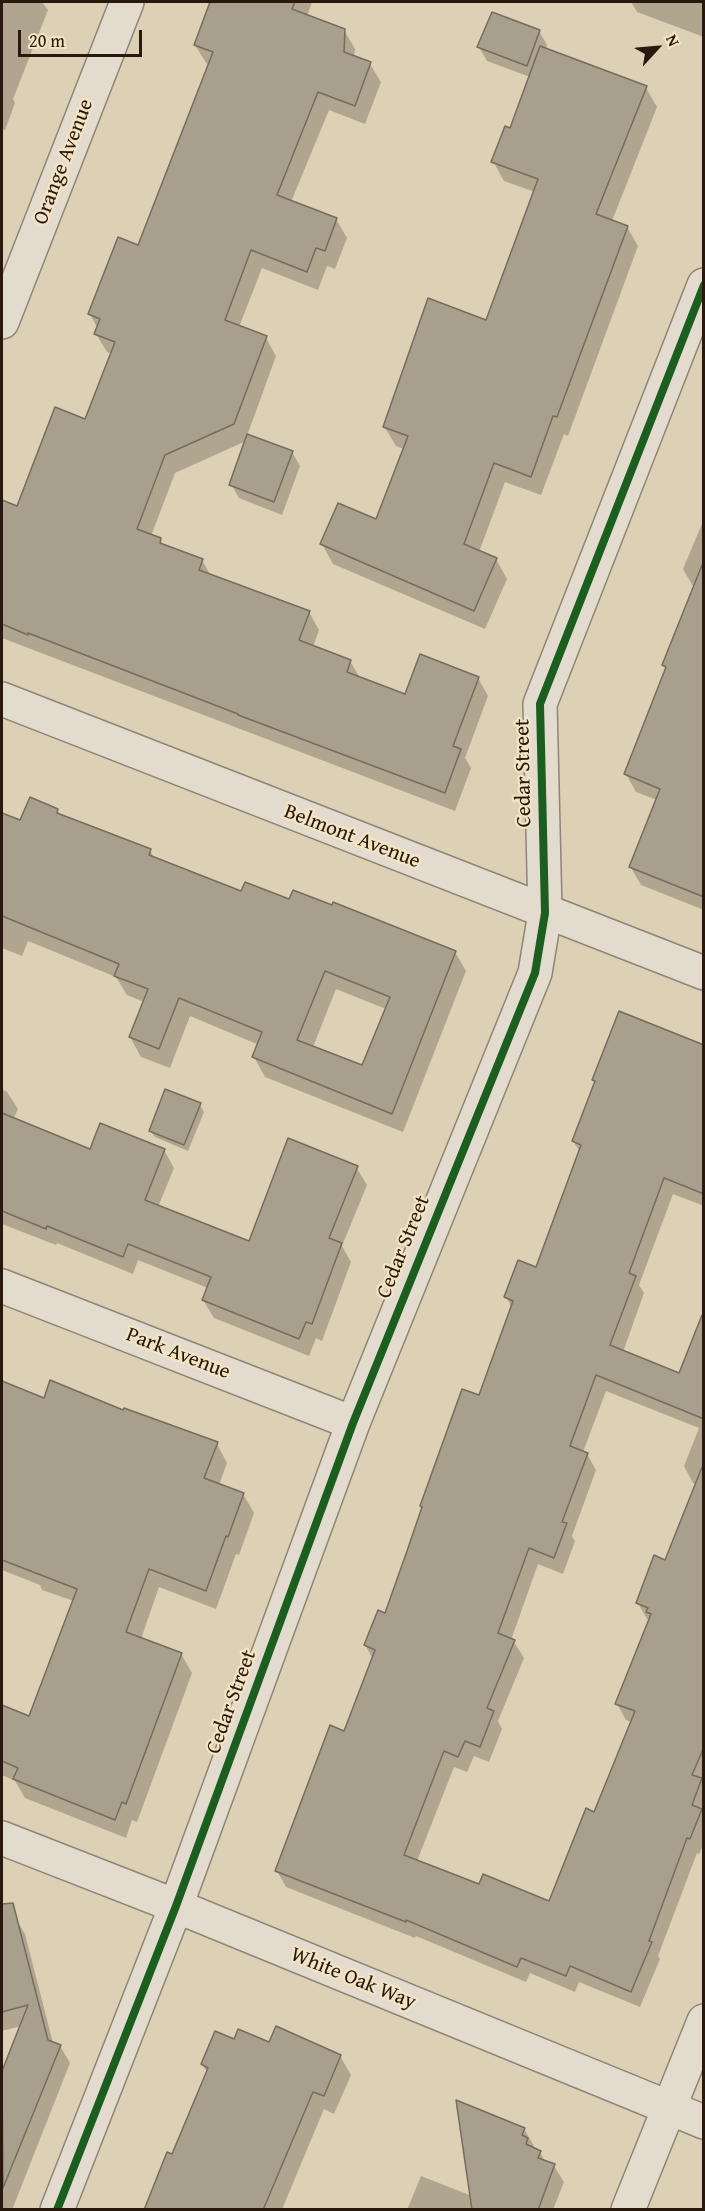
<!DOCTYPE html>
<style>
body{margin:0}
#map{position:relative;width:705px;height:2211px;overflow:hidden;background:#dcd0b5;font-family:"Gentium Book Plus",serif}
canvas{display:block}
.frame{position:absolute;inset:0;border:3px solid #28180e;pointer-events:none}
.north{position:absolute;left:627px;top:18px;width:60px;height:60px;-webkit-text-stroke:4px #f3e4c4;paint-order:stroke;rotate:64deg;font-size:16px;font-weight:700;line-height:24px;text-align:center;color:#28180e}
.north::after{content:'';display:block;margin:auto;width:21px;height:27px;background:#28180e;clip-path:polygon(50% 0,100% 100%,50% 72%,0 100%)}
.scale{position:absolute;left:18px;top:30px;width:124px;height:27px;box-sizing:border-box;border:3px solid #28180e;border-top:0;padding-left:8px;font-size:18px;line-height:21px;white-space:nowrap;color:#28180e;-webkit-text-stroke:4px #f3e4c4;paint-order:stroke}
</style>
<div id="map">
<canvas width="705" height="2211"></canvas>
<div class="frame"></div>
<div class="north">N</div>
<div class="scale">20 m</div>
</div>
<script>
const c = document.querySelector('canvas').getContext('2d');
c.lineJoin = 'round';
function fillPath(path, color) { c.fillStyle = color; c.fill(path, 'evenodd'); }
const poly = rows => new Path2D(rows.map(r => 'M' + r).join(''));
function strokePath(path, color, width, dash) { c.strokeStyle = color; c.lineWidth = width; c.lineCap = dash ? 'butt' : 'round'; c.setLineDash(dash || []); c.stroke(path); }
function drawText(font, color, halo, rows, align = 'center') {
  c.font = font + ' "Gentium Book Plus",serif'; c.lineWidth = 4.5; c.setLineDash([]); c.textBaseline = 'middle'; c.strokeStyle = halo; c.fillStyle = color; for (const [text, x, y, turn = 0] of rows) {
    c.save(); c.translate(x, y); c.rotate((+turn || 0) * Math.PI / 180); c.textAlign = isNaN(turn) ? turn : align; if (halo) c.strokeText(text, 0, 0); c.fillText(text, 0, 0); c.restore();
  }
}
fillPath(poly([
 [2,2,42,2,48,10,13,99,15,103,5,130,2,129],
 [211,2,312,2,307,16,344,30,355,49,354,58,370,64,381,82,365,124,329,110,291,202,336,219,347,238,335,269,327,266,318,290,262,268,239,327,266,338,276,356,247,436,292,452,300,466,282,515,239,498,231,484,246,441,175,473,151,536,160,540,164,546,202,560,211,576,309,612,319,630,313,647,350,661,360,678,406,696,478,678,488,696,465,758,471,768,455,811,2,638,2,519,7,504,18,508,86,421,112,354,107,352,96,334,98,329,90,314,139,247,210,65,206,63,195,45],
 [631,2,704,2,704,37,637,12],
 [539,31,547,45,546,49,646,88,657,107,612,221,627,227,638,246,568,436,564,434,541,495,505,482,479,552,496,559,507,579,485,629,333,564,322,544,377,521,404,449,396,446,384,426,487,322,535,192,504,181,493,161,511,130,530,77,487,61,479,47],
 [704,519,704,910,641,885,630,866,657,800,636,792,626,774,667,670,664,665,694,588,683,569],
 [57,810,61,816,150,850,154,858,242,893,290,901,455,952,466,971,403,1132,265,1077,254,1057,259,1045,190,1016,170,1068,141,1057,130,1037,144,1002,127,995,116,977,28,941,22,956,2,948,2,814,21,822],
 [336,989,386,1009,363,1067,313,1047],
 [704,1047,704,1206,673,1194,639,1285,644,1293,623,1352,679,1375,704,1336,704,1844,699,1854,697,1853,658,1956,660,1959,640,2007,579,1982,575,1992,530,1973,526,1982,416,1936,415,1938,286,1887,277,1871,345,1733,373,1659,365,1645,386,1615,480,1397,512,1308,506,1297,537,1269,580,1152,573,1141,596,1083,594,1080],
 [606,1391,699,1428,684,1466,693,1483,697,1484,666,1562,638,1603,647,1619,650,1620,617,1704,626,1720,632,1722,595,1814,550,1903,480,1886,417,1861,454,1767,467,1772,474,1756,489,1762,502,1729,498,1721,524,1658,514,1642,511,1640,538,1564,563,1574,575,1541,572,1536,596,1470,587,1454,583,1452],
 [2,1089,7,1092,18,1109,13,1120,91,1151,164,1150,174,1168,158,1207,250,1243,356,1167,367,1185,342,1246,351,1262,322,1341,316,1338,309,1356,214,1318,203,1300,208,1288,138,1260,133,1274,57,1243,56,1245,2,1224],
 [200,1105,204,1112,188,1151,155,1137,150,1130],
 [2,1382,44,1400,124,1412,217,1444,227,1463,219,1485,243,1494,254,1513,239,1555,236,1554,216,1609,159,1587,141,1639,181,1654,192,1673,137,1822,132,1820,126,1838,25,1798,15,1781,2,1775,2,1707,30,1718,74,1601,42,1590,40,1585,2,1570],
 [15,1917,25,1934,53,2043,60,2046,70,2063,12,2210,2,2210,2,2075,21,2026,2,2031,2,1920],
 [235,2041,270,2044,340,2056,351,2075,334,2114,324,2109,283,2207,284,2210,146,2210,172,2155,208,2074,202,2064],
 [524,2129,534,2146,532,2149,540,2152,546,2163,554,2166,564,2182,553,2210,407,2210,421,2176,472,2196]
]), '#0003');
const building = poly([
 [210,2,295,2,292,9,345,29,344,52,371,62,355,106,318,92,277,195,337,218,325,251,316,248,307,272,251,250,225,320,267,336,234,424,165,455,137,529,161,538,160,543,203,559,199,570,310,611,299,640,351,660,347,672,405,694,420,654,479,677,453,746,461,749,445,793,238,715,238,714,28,633,28,635,2,624,2,500,17,506,55,407,85,419,115,342,94,334,100,319,88,314,118,237,138,245,213,52,194,45,210,2],
 [492,12,540,30,527,66,477,47,492,12],
 [540,46,647,86,596,214,628,226,557,417,553,416,531,477,494,463,464,544,497,558,474,611,320,544,338,503,376,519,408,436,383,427,428,298,486,320,538,179,491,162,505,126,510,128,540,46],
 [247,434,293,451,274,502,229,485,247,434],
 [702,565,704,566,704,897,629,867,660,789,624,774,666,667,662,665,702,565],
 [30,797,58,809,57,813,151,849,149,855,241,891,245,882,289,899,293,890,332,905,333,902,456,951,392,1114,252,1057,262,1032,179,998,159,1049,129,1037,148,989,114,976,119,964,2,916,2,813,20,820,30,797],
 [325,971,390,997,362,1065,297,1040,325,971],
 [619,1011,704,1045,704,1194,664,1178,629,1273,636,1276,610,1345,679,1373,702,1315,704,1315,704,1419,596,1375,570,1446,588,1453,562,1522,567,1523,554,1558,529,1548,498,1633,515,1640,487,1708,494,1711,480,1747,465,1741,458,1757,444,1751,404,1855,479,1884,483,1874,549,1901,586,1808,594,1812,635,1711,615,1704,651,1614,646,1612,648,1608,636,1603,654,1555,665,1560,702,1467,704,1468,704,1747,692,1775,702,1778,692,1805,702,1809,690,1839,687,1838,649,1941,652,1942,631,1992,570,1966,566,1976,521,1958,517,1967,406,1920,406,1922,275,1871,330,1725,344,1731,375,1650,364,1645,378,1610,385,1613,407,1551,422,1507,420,1506,462,1389,479,1395,513,1301,504,1297,518,1260,536,1267,581,1145,572,1141,595,1081,592,1080,619,1011],
 [165,1089,201,1103,184,1145,149,1131,165,1089],
 [2,1113,90,1149,100,1123,165,1149,145,1200,249,1241,288,1138,358,1166,329,1238,342,1243,312,1324,306,1322,299,1339,202,1300,211,1277,128,1244,123,1257,47,1226,46,1229,2,1211,2,1113],
 [50,1380,123,1410,124,1408,218,1442,204,1478,244,1493,228,1537,226,1536,206,1591,149,1569,126,1632,182,1653,126,1804,122,1802,115,1820,13,1779,18,1768,2,1761,2,1705,29,1716,77,1589,2,1560,2,1381,44,1398,50,1380],
 [13,1903,48,2040,61,2045,3,2188,2,2071,28,2005,2,2012,2,1904,13,1903],
 [276,2026,341,2055,324,2096,313,2092,263,2210,144,2210,167,2152,172,2154,208,2068,201,2064,215,2031,234,2039,238,2029,269,2042,276,2026],
 [456,2100,525,2128,522,2135,528,2138,526,2144,541,2151,538,2158,555,2164,538,2210,472,2210,456,2100]
]);
fillPath(building, '#a89f8d');
strokePath(building, '#756c5e', 1.5);
const minor = poly([
 [2,322,127,2],
 [2,699,704,973],
 [2,1286,353,1423],
 [2,1838,176,1906,704,2122],
 [57,2210,176,1906,353,1423,535,973,545,913,540,704,704,285],
 [628,2210,704,2021]
]);
strokePath(minor, '#8d8575', 36);
strokePath(minor, '#e3dcce', 33);
strokePath(poly([
 [57,2210,176,1906,353,1423,535,973,545,913,540,704,704,285]
]), '#1b5e20', 8);
drawText('21px', '#28180e', '#f3e4c4', [
 ["Orange Avenue",64,162,-69],
 ["Cedar Street",524,773,-91],
 ["Belmont Avenue",352,837,21],
 ["Cedar Street",404,1247,-68],
 ["Park Avenue",178,1354,21],
 ["Cedar Street",232,1702,-70],
 ["White Oak Way",353,1979,22]
]);
</script>
